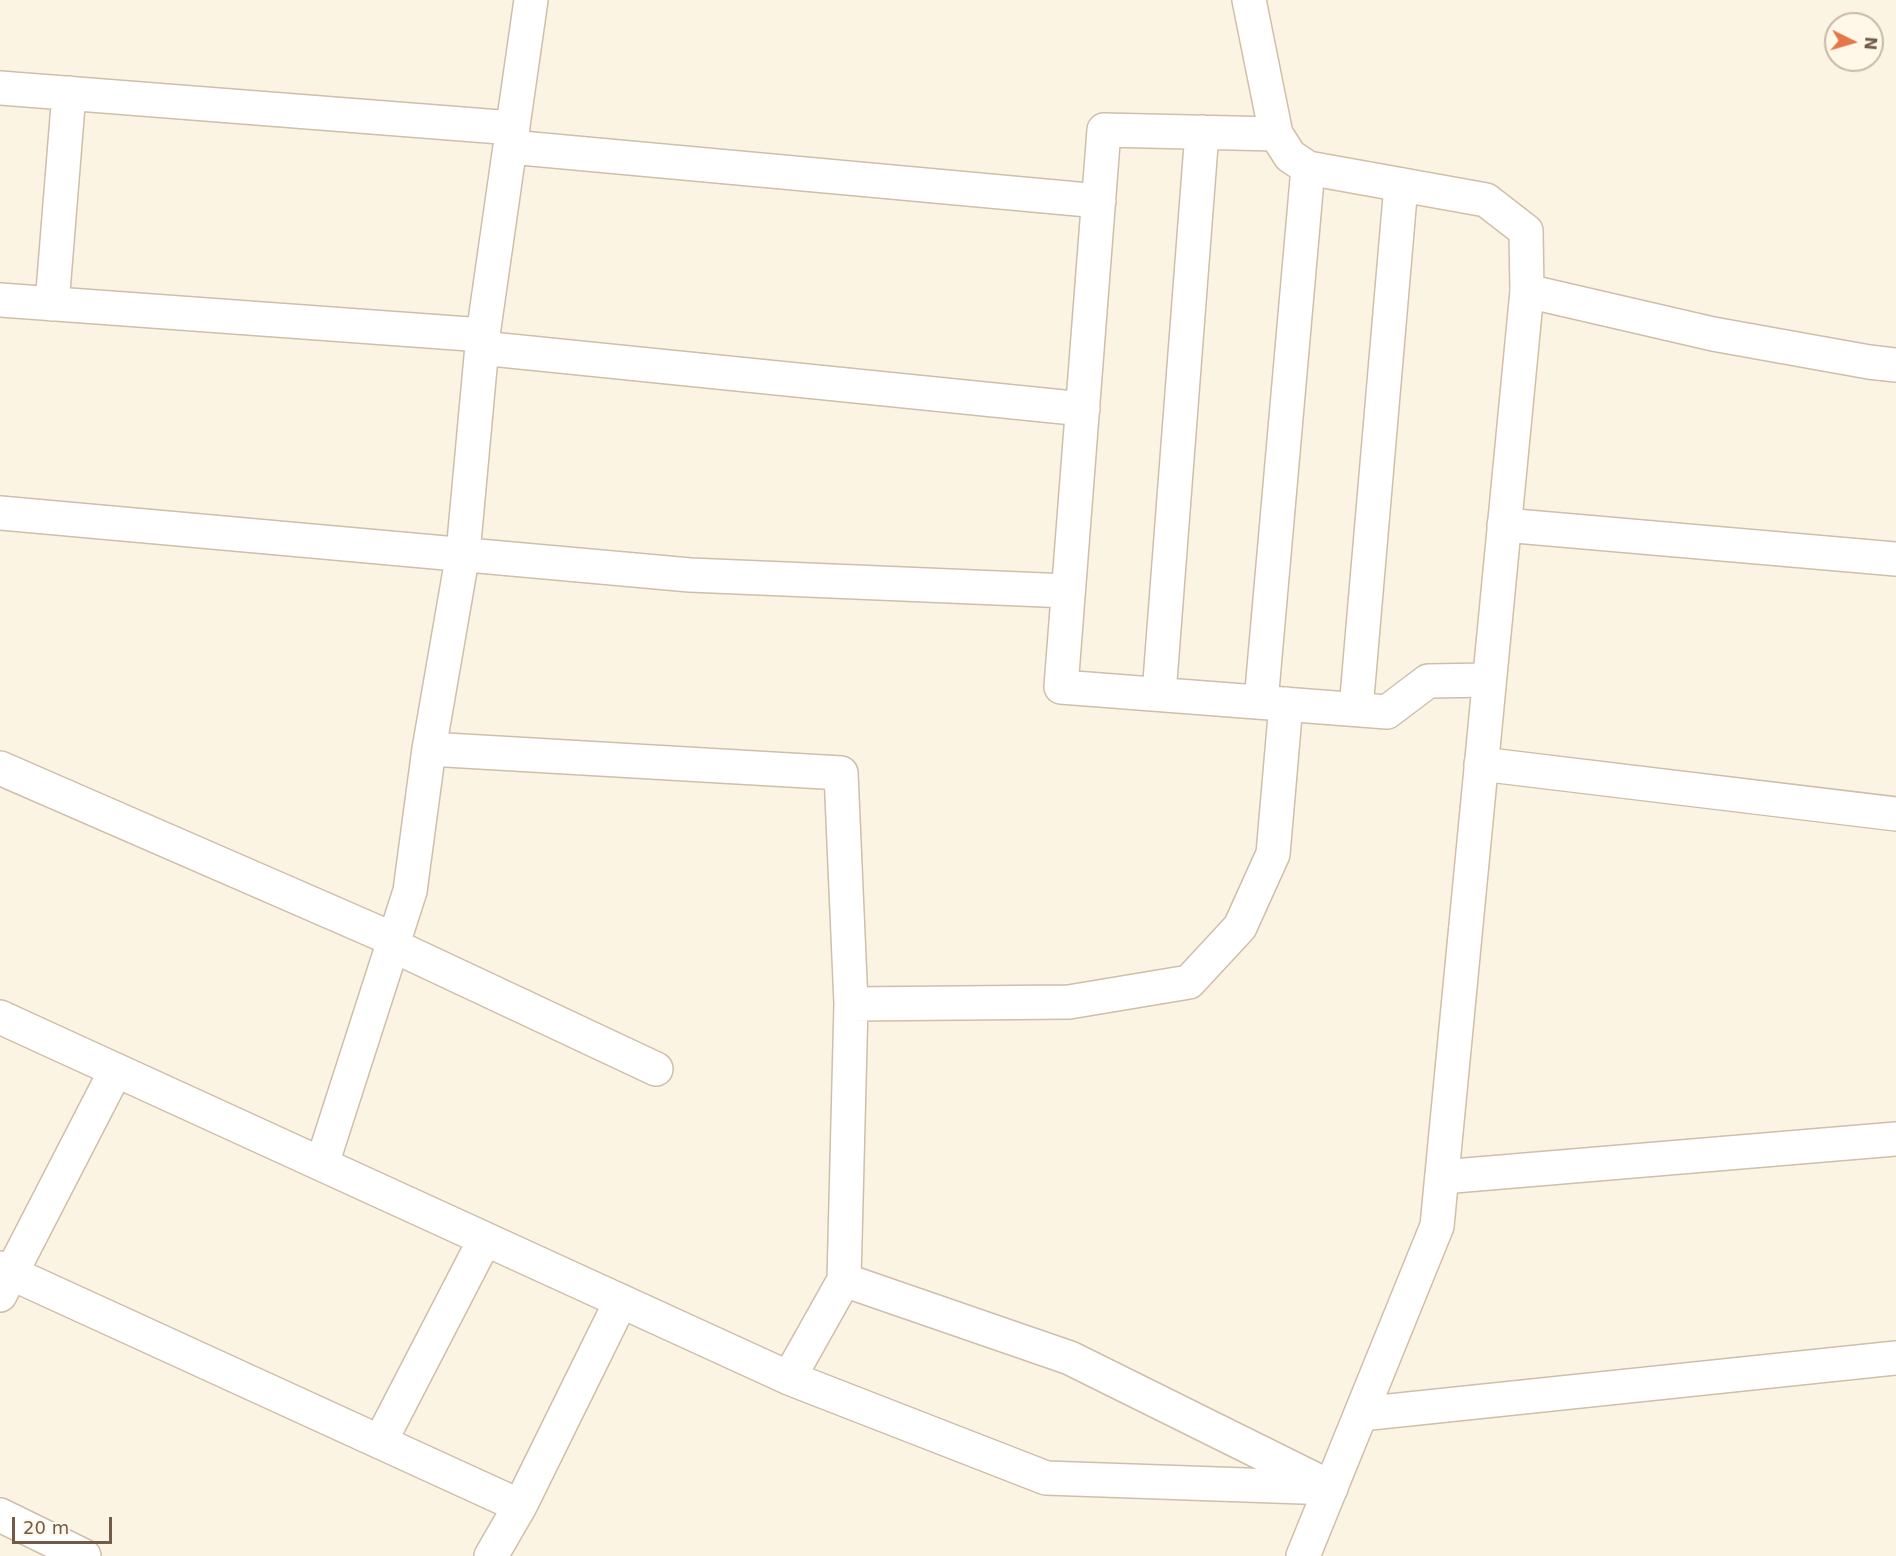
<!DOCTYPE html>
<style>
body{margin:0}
#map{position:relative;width:1896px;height:1556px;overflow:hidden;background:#fcf4e2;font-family:"DejaVu Sans",sans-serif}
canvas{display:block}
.north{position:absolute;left:1824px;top:12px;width:60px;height:60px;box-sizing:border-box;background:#fff7e8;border:2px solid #c7b9a8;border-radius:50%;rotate:95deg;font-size:16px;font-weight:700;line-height:24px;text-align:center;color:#735b49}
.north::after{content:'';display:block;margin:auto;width:21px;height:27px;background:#e57648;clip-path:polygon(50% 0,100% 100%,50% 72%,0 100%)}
.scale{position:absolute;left:12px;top:1517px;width:100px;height:27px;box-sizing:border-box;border:3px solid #735b49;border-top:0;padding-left:8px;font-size:18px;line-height:21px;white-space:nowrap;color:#735b49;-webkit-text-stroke:4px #fff7e8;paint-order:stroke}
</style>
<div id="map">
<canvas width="1896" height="1556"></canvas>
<div class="north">N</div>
<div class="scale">20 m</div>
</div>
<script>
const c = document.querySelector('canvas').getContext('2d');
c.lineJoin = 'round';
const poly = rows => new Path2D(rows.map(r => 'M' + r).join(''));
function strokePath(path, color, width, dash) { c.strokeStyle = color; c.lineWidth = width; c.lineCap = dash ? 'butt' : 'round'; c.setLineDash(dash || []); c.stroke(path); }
const street = poly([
 [0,88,513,128],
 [1276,134,1104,130,1061,687,1387,712,1428,681,1489,680],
 [510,147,1099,201],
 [1527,291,1713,334,1869,362,1896,365],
 [0,300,483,335],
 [52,304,69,93],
 [481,348,1083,409],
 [0,513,690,575,1068,591],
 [1504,525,1896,559],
 [1159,694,1202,132],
 [1261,702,1308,168],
 [1356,709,1401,185],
 [429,749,841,773,851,1004,1069,1002,1189,982,1240,927,1273,854,1286,704],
 [1481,764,1896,814],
 [0,768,395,940,394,946,656,1069],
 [851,1004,844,1280,1070,1358,1322,1483],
 [0,1017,789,1378,1046,1478,1331,1488],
 [322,1164,410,891,429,749,463,553,483,335,531,0],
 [1442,1177,1896,1139],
 [0,1268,520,1506,621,1301],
 [0,1295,116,1070],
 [789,1378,844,1280],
 [1361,1414,1896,1358],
 [380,1442,485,1239],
 [0,1515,84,1556],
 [491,1556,520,1506]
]);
const secondary = poly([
 [1249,0,1276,134,1290,156,1308,168,1486,200,1526,231,1527,291,1437,1226,1303,1556]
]);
strokePath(street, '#cfbeac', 36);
strokePath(secondary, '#d2bea9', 36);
strokePath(street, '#fff', 33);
strokePath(secondary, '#fff', 33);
</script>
